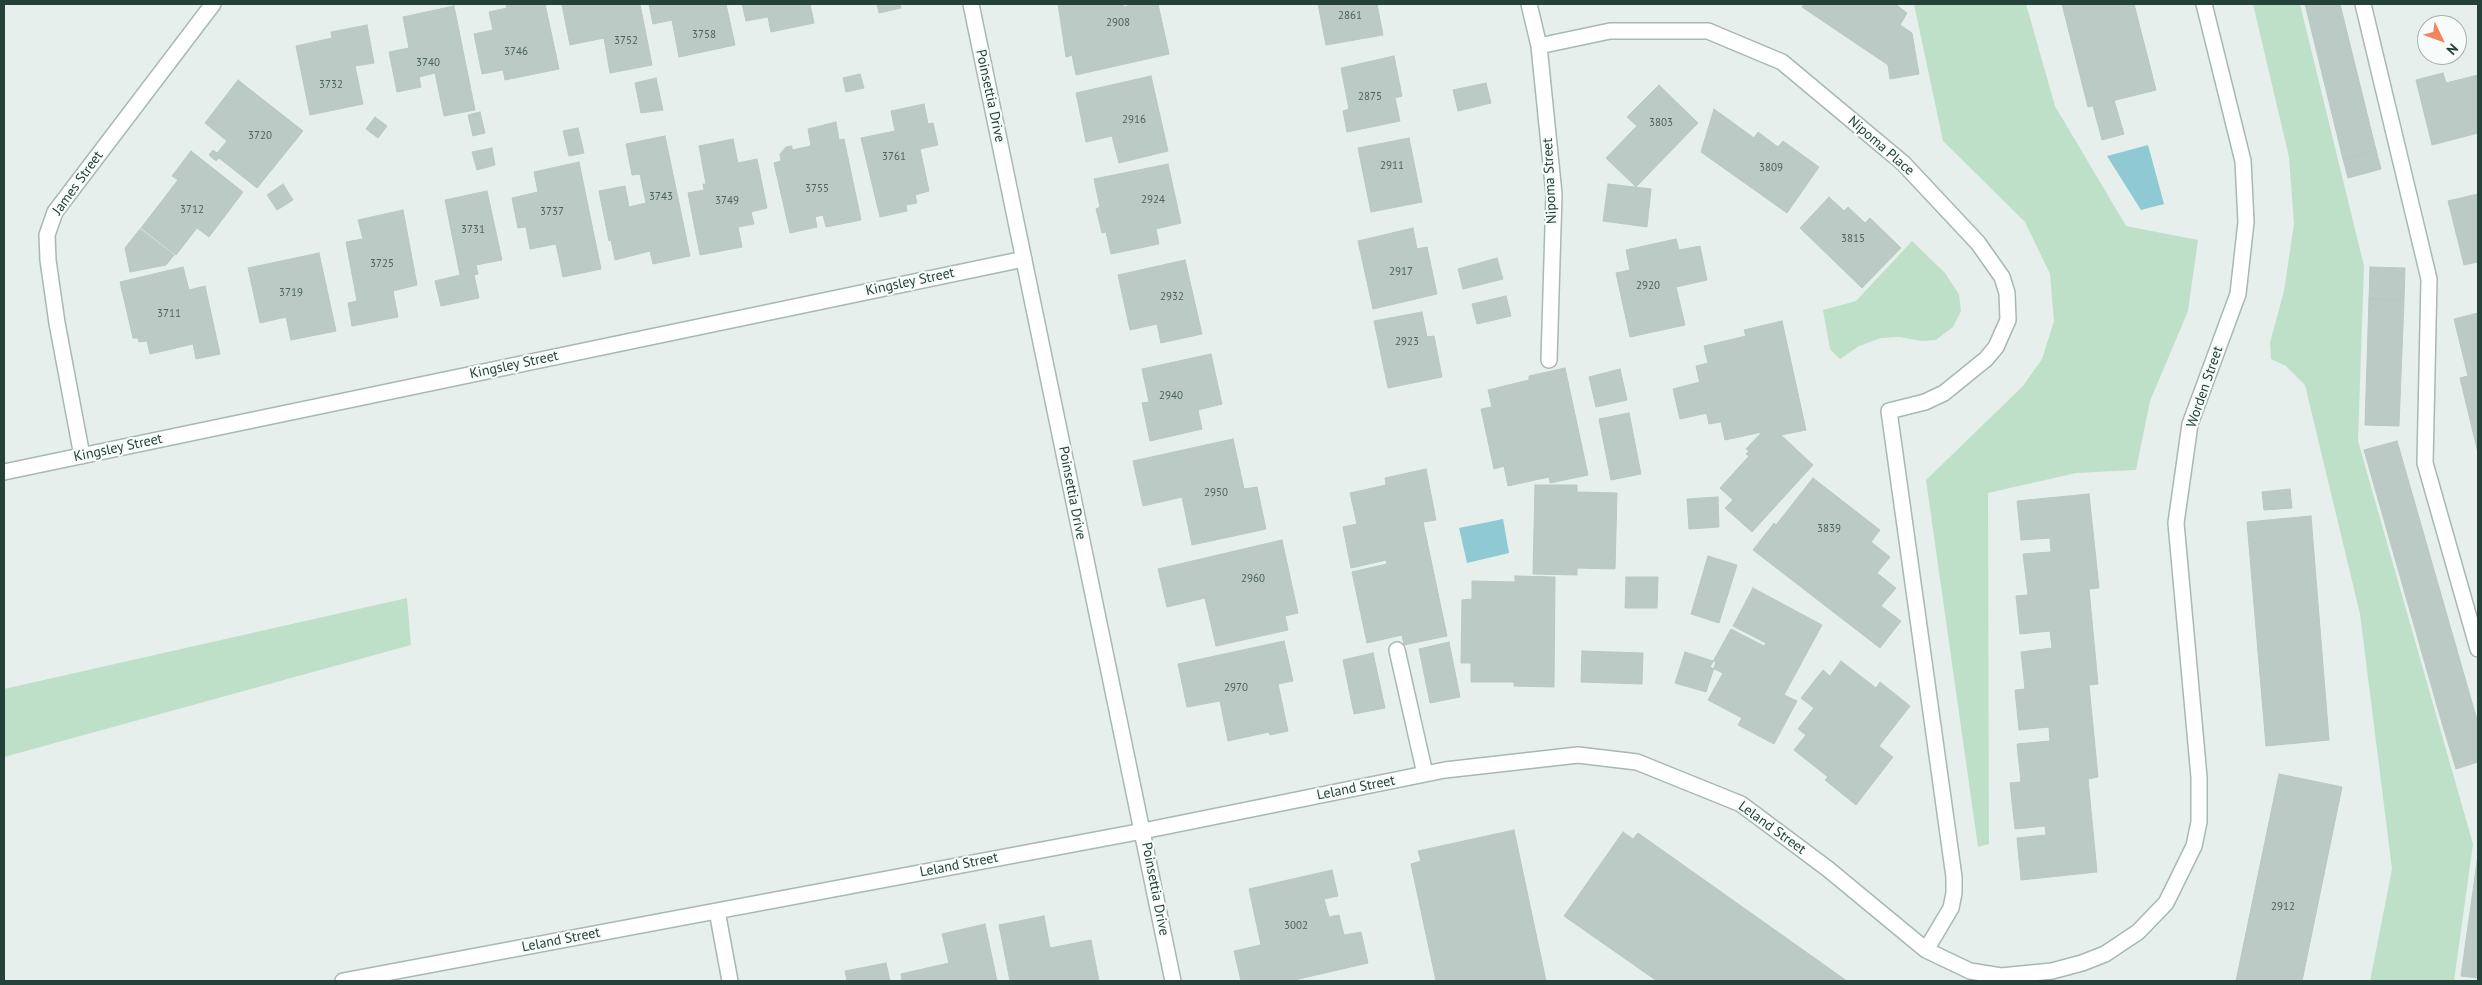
<!DOCTYPE html>
<style>
body{margin:0}
#map{position:relative;width:2482px;height:985px;overflow:hidden;background:#e6efeb;font-family:"PT Sans",sans-serif}
canvas{display:block}
.frame{position:absolute;inset:0;border:5px solid #24423a;pointer-events:none}
.north{position:absolute;left:2417px;top:15px;width:50px;height:50px;box-sizing:border-box;background:#f7fbf9;border:1px solid #a3b1ad;border-radius:50%;rotate:132deg;font-size:14px;font-weight:700;line-height:20px;text-align:center;color:#24423a}
.north::after{content:'';display:block;margin:auto;width:18px;height:22px;background:#f4845f;clip-path:polygon(50% 0,100% 100%,50% 72%,0 100%)}
</style>
<div id="map">
<canvas width="2482" height="985"></canvas>
<div class="frame"></div>
<div class="north">N</div>
</div>
<script>
const c = document.querySelector('canvas').getContext('2d');
c.lineJoin = 'round';
function fillPath(path, color) { c.fillStyle = color; c.fill(path, 'evenodd'); }
const poly = rows => new Path2D(rows.map(r => 'M' + r).join(''));
function strokePath(path, color, width, dash) { c.strokeStyle = color; c.lineWidth = width; c.lineCap = dash ? 'butt' : 'round'; c.setLineDash(dash || []); c.stroke(path); }
function drawText(font, color, halo, rows, align = 'center') {
  c.font = font + ' "PT Sans",sans-serif'; c.lineWidth = 4.5; c.setLineDash([]); c.textBaseline = 'middle'; c.strokeStyle = halo; c.fillStyle = color; for (const [text, x, y, turn = 0] of rows) {
    c.save(); c.translate(x, y); c.rotate((+turn || 0) * Math.PI / 180); c.textAlign = isNaN(turn) ? turn : align; if (halo) c.strokeText(text, 0, 0); c.fillText(text, 0, 0); c.restore();
  }
}
fillPath(poly([
 [1914,4,2026,4,2055,106,2126,226,2198,240,2188,311,2150,401,2136,470,2076,473,1988,493,1989,844,1978,847,1926,480,2023,386,2042,359,2054,321,2050,274,2025,222,1943,141],
 [2253,4,2300,4,2364,266,2358,441,2473,844,2454,981,2370,981,2392,869,2360,614,2305,385,2286,366,2271,359,2270,343,2284,291,2294,224,2289,157],
 [1912,241,1945,273,1959,294,1961,311,1953,327,1936,340,1922,341,1899,337,1881,338,1859,346,1840,359,1830,349,1823,310,1856,301],
 [407,598,411,645,4,757,4,689]
]), '#bfe0c8');
fillPath(poly([
 [2148,145,2164,204,2141,210,2107,156],
 [1503,519,1509,553,1467,563,1459,528]
]), '#8ec9d4');
const building = poly([
 [506,4,545,4,559,69,505,80,503,70,482,74,474,34,493,30,489,12,507,8,506,4],
 [567,4,640,4,652,65,610,73,604,38,570,45,562,5,567,4],
 [649,4,726,4,735,45,679,57,672,20,653,24,649,4],
 [742,4,810,4,814,23,771,32,768,17,746,21,742,4],
 [877,4,900,4,901,8,879,13,877,4],
 [1058,4,1123,4,1123,7,1137,4,1158,4,1169,54,1076,75,1072,55,1066,57,1058,4],
 [1318,4,1377,4,1383,35,1326,45,1318,4],
 [1804,4,1895,4,1907,13,1900,25,1912,33,1919,74,1890,79,1888,65,1802,7,1804,4],
 [2062,4,2134,4,2156,90,2088,107,2062,4],
 [2305,4,2340,4,2376,150,2343,159,2305,4],
 [454,6,475,110,444,116,435,73,419,77,421,87,397,92,389,52,409,48,403,17,454,6],
 [367,25,374,63,355,66,363,104,310,115,296,46,332,38,331,32,367,25],
 [1394,56,1402,96,1395,98,1400,121,1347,132,1343,111,1349,109,1341,68,1394,56],
 [2443,73,2446,83,2478,75,2478,133,2432,145,2416,80,2443,73],
 [860,74,864,88,846,92,843,78,860,74],
 [1151,76,1168,151,1119,163,1112,136,1086,142,1076,93,1151,76],
 [656,78,663,110,641,113,635,83,656,78],
 [238,80,303,131,257,188,219,158,216,161,209,155,213,150,217,153,227,141,205,123,238,80],
 [1486,83,1491,103,1458,111,1453,90,1486,83],
 [1659,85,1698,123,1636,187,1606,158,1637,126,1627,117,1659,85],
 [2114,100,2124,134,2102,140,2093,106,2114,100],
 [924,104,928,124,933,123,938,145,920,149,929,191,915,195,917,203,906,205,907,211,880,217,861,138,895,131,891,111,924,104],
 [1714,109,1754,138,1758,132,1778,147,1783,141,1819,167,1787,213,1701,152,1714,109],
 [480,112,485,133,473,136,468,115,480,112],
 [375,117,387,126,378,138,366,129,375,117],
 [836,122,839,140,844,139,861,220,826,227,823,215,815,217,817,227,790,233,774,163,781,161,780,154,786,147,792,146,792,150,811,146,808,129,836,122],
 [578,128,584,153,569,156,563,131,578,128],
 [665,136,690,256,653,264,650,251,615,260,611,240,609,241,599,191,625,186,629,207,646,203,640,174,632,175,626,144,665,136],
 [1409,138,1422,202,1371,212,1358,148,1409,138],
 [733,139,738,163,757,159,767,208,751,212,754,224,738,227,742,247,700,255,688,193,704,190,703,184,706,184,699,146,733,139],
 [492,148,495,165,477,170,472,152,492,148],
 [2376,150,2381,169,2348,178,2343,159,2376,150],
 [191,151,243,192,209,237,197,228,176,255,141,228,178,180,172,176,191,151],
 [579,162,601,269,563,277,556,244,530,249,526,227,518,228,512,198,538,192,534,172,579,162],
 [1168,164,1181,223,1156,229,1159,244,1111,254,1106,232,1102,233,1096,209,1100,207,1094,179,1168,164],
 [283,184,293,200,277,210,267,195,283,184],
 [1608,184,1651,189,1647,227,1603,221,1608,184],
 [487,191,502,260,476,265,478,274,474,275,479,298,441,306,435,281,460,275,445,200,487,191],
 [2478,194,2478,262,2464,265,2448,201,2478,194],
 [1829,197,1844,211,1848,207,1865,223,1870,218,1901,248,1862,288,1800,228,1829,197],
 [403,210,417,285,393,291,398,317,352,326,348,303,357,301,346,242,363,239,358,220,403,210],
 [1413,228,1417,249,1427,247,1437,294,1373,309,1358,241,1413,228],
 [140,229,174,255,166,265,130,272,125,248,140,229],
 [1676,239,1679,250,1700,246,1707,280,1676,287,1685,325,1630,337,1616,273,1630,270,1626,250,1676,239],
 [319,253,336,331,291,340,286,317,260,323,248,268,319,253],
 [1497,258,1503,279,1463,289,1458,269,1497,258],
 [1185,260,1202,334,1161,343,1157,324,1130,330,1118,275,1185,260],
 [183,267,189,290,205,286,220,354,196,359,193,344,150,354,147,341,139,342,138,338,133,338,120,282,183,267],
 [2370,267,2405,268,2404,300,2369,299,2370,267],
 [1506,296,1511,316,1477,324,1472,304,1506,296],
 [2369,299,2404,300,2399,426,2365,425,2369,299],
 [1422,312,1427,337,1434,336,1442,377,1388,388,1374,321,1422,312],
 [2478,313,2478,453,2460,378,2468,376,2454,319,2478,313],
 [1782,321,1806,430,1781,435,1813,465,1752,532,1725,508,1733,500,1720,488,1749,456,1746,454,1749,451,1746,449,1762,432,1725,440,1721,422,1709,424,1696,366,1708,363,1704,346,1746,336,1744,330,1782,321],
 [1211,354,1222,404,1198,410,1202,429,1150,441,1142,403,1149,402,1142,369,1211,354],
 [1565,368,1588,475,1550,483,1549,477,1508,486,1504,466,1494,469,1481,409,1492,407,1488,390,1529,380,1529,376,1565,368],
 [1620,369,1627,400,1596,407,1589,377,1620,369],
 [1700,382,1707,413,1680,419,1673,389,1700,382],
 [1629,413,1641,474,1611,480,1599,419,1629,413],
 [1233,439,1244,489,1257,487,1266,529,1192,545,1182,497,1143,506,1133,461,1233,439],
 [2397,441,2475,713,2442,723,2364,450,2397,441],
 [1426,469,1436,520,1423,522,1447,636,1404,645,1402,635,1367,643,1352,572,1387,564,1386,560,1351,568,1343,527,1357,524,1350,493,1386,485,1385,478,1426,469],
 [1813,478,1880,530,1871,542,1890,557,1877,573,1896,588,1881,606,1901,621,1880,648,1753,550,1774,523,1776,525,1813,478],
 [1535,485,1577,485,1577,492,1617,493,1615,569,1577,568,1577,575,1533,574,1535,485],
 [2290,489,2292,508,2264,510,2262,492,2290,489],
 [2089,494,2099,588,2089,589,2098,684,2089,685,2098,777,2088,779,2097,872,2021,880,2017,838,2046,835,2045,826,2015,829,2010,783,2021,782,2017,744,2050,741,2049,727,2019,730,2015,690,2025,689,2021,652,2052,648,2050,631,2020,634,2016,596,2028,595,2023,554,2051,552,2050,538,2021,540,2017,501,2089,494],
 [1718,497,1719,527,1689,529,1687,499,1718,497],
 [2311,516,2329,740,2266,746,2247,522,2311,516],
 [1282,540,1298,613,1285,616,1288,630,1216,646,1205,598,1167,607,1158,569,1282,540],
 [1708,556,1737,565,1719,623,1691,614,1708,556],
 [1515,576,1555,577,1554,687,1514,686,1514,682,1471,682,1471,663,1461,663,1462,600,1472,599,1472,581,1515,582,1515,576],
 [1626,577,1658,577,1657,608,1625,608,1626,577],
 [1753,588,1822,625,1784,695,1797,701,1774,744,1738,725,1742,718,1708,700,1723,673,1710,667,1731,629,1764,646,1766,643,1733,626,1753,588],
 [1284,641,1293,681,1278,684,1288,731,1270,735,1269,732,1228,741,1220,701,1187,707,1178,664,1284,641],
 [1449,642,1460,697,1430,703,1419,649,1449,642],
 [1582,651,1643,653,1642,684,1581,682,1582,651],
 [1685,652,1716,662,1706,692,1675,683,1685,652],
 [1373,653,1385,708,1354,714,1343,660,1373,653],
 [1841,661,1876,688,1880,682,1910,706,1879,746,1893,757,1856,805,1825,780,1828,777,1794,750,1806,735,1798,729,1814,708,1801,698,1823,670,1830,676,1841,661],
 [2475,713,2478,722,2478,762,2456,769,2442,723,2475,713],
 [2279,774,2342,787,2302,981,2236,981,2279,774],
 [1514,830,1546,981,1436,981,1411,864,1421,861,1418,851,1514,830],
 [1623,832,1633,839,1638,833,1847,981,1657,981,1564,916,1623,832],
 [2478,855,2478,978,2461,976,2478,855],
 [1332,870,1338,896,1324,899,1329,917,1339,915,1344,935,1361,932,1368,963,1290,981,1241,981,1234,951,1261,945,1249,889,1332,870],
 [1044,916,1050,948,1091,940,1099,981,1010,981,999,925,1044,916],
 [985,924,997,981,902,981,901,974,949,963,942,934,985,924],
 [886,963,890,981,847,981,845,971,886,963]
]);
fillPath(building, '#bbcac4');
strokePath(building, '#b8c9c2', 1);
const minor = poly([
 [971,4,1173,981],
 [1529,4,1539,46,1554,194,1549,360],
 [2363,4,2429,279,2425,463,2478,649],
 [1539,46,1610,31,1708,31,1782,62,1903,163,1978,243,2002,277,2007,293,2008,320,1996,347,1986,359,1944,393,1925,402,1889,411,1954,877,1954,893,1951,908,1926,950],
 [82,456,57,323,48,260,47,235,55,212,213,4],
 [4,472,1024,259],
 [1397,650,1425,774],
 [717,911,730,981],
 [343,981,1143,831,1445,770,1578,755,1637,762,1741,804,1828,869,1926,950,1970,971,2001,976,2052,971,2082,963,2105,954,2138,932,2166,903,2194,846,2199,822,2199,777,2176,523,2190,424,2238,294,2246,222,2243,161,2204,4]
]);
strokePath(minor, '#a8b8b2', 18);
strokePath(minor, '#fff', 15);
drawText('11px', '#4a645c', null, [
 ["2861",1350,16],
 ["2908",1118,23],
 ["3758",704,35],
 ["3752",626,41],
 ["3746",516,52],
 ["3740",428,63],
 ["3732",331,85],
 ["2875",1370,97],
 ["2916",1134,120],
 ["3803",1661,123],
 ["3720",260,136],
 ["3761",894,157],
 ["2911",1392,166],
 ["3809",1771,168],
 ["3755",817,189],
 ["3743",661,197],
 ["2924",1153,200],
 ["3749",727,201],
 ["3712",192,210],
 ["3737",552,212],
 ["3731",473,230],
 ["3815",1853,239],
 ["3725",382,264],
 ["2917",1401,272],
 ["2920",1648,286],
 ["3719",291,293],
 ["2932",1172,297],
 ["3711",169,314],
 ["2923",1407,342],
 ["2940",1171,396],
 ["2950",1216,493],
 ["3839",1829,529],
 ["2960",1253,579],
 ["2970",1236,688],
 ["2912",2283,907],
 ["3002",1296,926]
]);
drawText('14px', '#24423a', '#f7fbf9', [
 ["Poinsettia Drive",990,96,78],
 ["Nipoma Place",1881,146,41],
 ["Nipoma Street",1550,181,-93],
 ["James Street",78,183,-54],
 ["Kingsley Street",910,282,-12],
 ["Kingsley Street",514,365,-12],
 ["Worden Street",2205,387,-71],
 ["Kingsley Street",118,448,-12],
 ["Poinsettia Drive",1072,493,79],
 ["Leland Street",1356,788,-11],
 ["Leland Street",1772,828,36],
 ["Leland Street",959,865,-11],
 ["Poinsettia Drive",1155,889,79],
 ["Leland Street",561,940,-11]
]);
</script>
